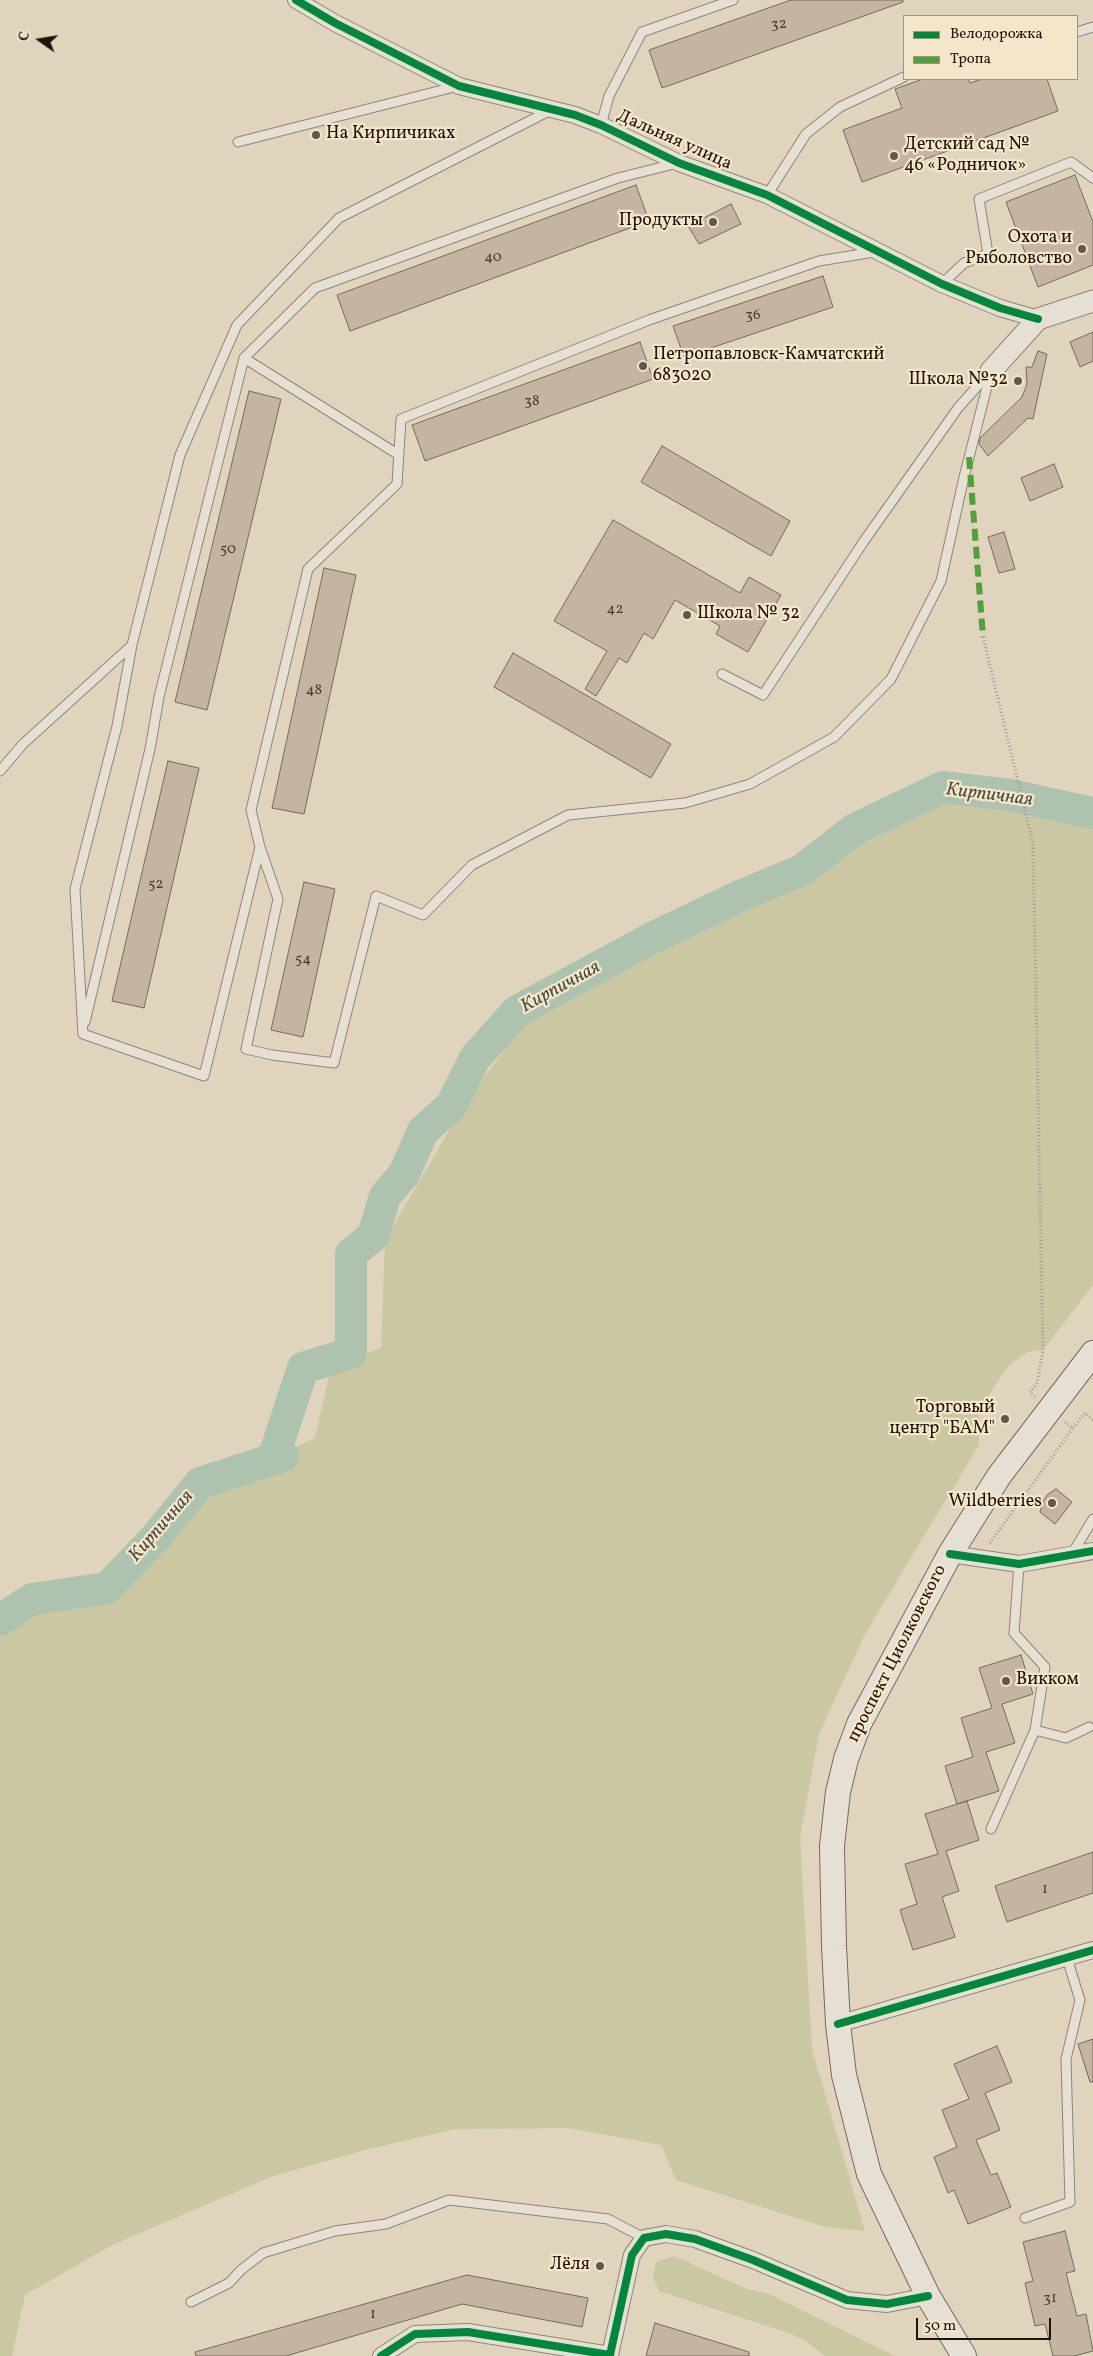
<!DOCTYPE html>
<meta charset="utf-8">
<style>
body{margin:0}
#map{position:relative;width:1093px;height:2356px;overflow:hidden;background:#e0d4bd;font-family:Vollkorn,serif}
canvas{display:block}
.legend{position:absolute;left:903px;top:15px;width:175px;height:65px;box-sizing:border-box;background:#f4e6cb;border:1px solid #a0927d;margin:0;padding:6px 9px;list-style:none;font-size:15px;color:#221309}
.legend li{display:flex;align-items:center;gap:10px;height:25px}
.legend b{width:25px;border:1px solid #a0927d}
.north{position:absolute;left:15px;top:15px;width:50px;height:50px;-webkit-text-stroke:4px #f4e6cb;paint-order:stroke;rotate:283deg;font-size:14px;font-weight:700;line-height:20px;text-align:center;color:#221309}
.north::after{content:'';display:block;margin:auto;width:18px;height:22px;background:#221309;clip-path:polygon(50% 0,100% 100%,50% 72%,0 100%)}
.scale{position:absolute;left:916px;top:2318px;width:135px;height:22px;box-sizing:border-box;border:2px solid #221309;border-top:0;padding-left:6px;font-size:15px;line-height:18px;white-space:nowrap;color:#221309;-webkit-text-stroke:4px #f4e6cb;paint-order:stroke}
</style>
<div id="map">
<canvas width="1093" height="2356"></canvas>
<ul class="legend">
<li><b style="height:6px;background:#00873e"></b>Велодорожка</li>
<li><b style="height:6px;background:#50a03e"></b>Тропа</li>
</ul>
<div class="north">С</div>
<div class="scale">50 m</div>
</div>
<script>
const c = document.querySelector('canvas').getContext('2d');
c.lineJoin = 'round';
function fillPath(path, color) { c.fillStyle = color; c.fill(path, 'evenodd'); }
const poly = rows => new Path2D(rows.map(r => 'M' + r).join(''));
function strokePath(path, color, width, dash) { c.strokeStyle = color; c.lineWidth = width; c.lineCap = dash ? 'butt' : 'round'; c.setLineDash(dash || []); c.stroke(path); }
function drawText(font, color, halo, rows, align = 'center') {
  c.font = font + ' Vollkorn,serif'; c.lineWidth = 4.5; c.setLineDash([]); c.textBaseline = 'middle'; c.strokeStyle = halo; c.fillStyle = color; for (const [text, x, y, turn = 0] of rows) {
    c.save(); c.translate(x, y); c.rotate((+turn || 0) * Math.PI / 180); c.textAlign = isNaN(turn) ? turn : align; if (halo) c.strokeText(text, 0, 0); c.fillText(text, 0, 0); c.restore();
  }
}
fillPath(poly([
 [1022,792,1093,809,1093,1285,1043,1350,1027,1352,1006,1368,979,1411,979,1445,865,1634,819,1734,800,1837,812,2049,865,2231,825,2227,676,2180,661,2145,568,2128,455,2129,369,2149,273,2176,112,2245,25,2295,12,2356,0,2356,0,1612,11,1612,66,1587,123,1586,165,1534,208,1489,315,1438,331,1367,381,1348,385,1240,465,1103,524,1023,597,975,941,803],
 [674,2256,747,2289,769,2294,895,2356,825,2356,807,2342,789,2333,659,2291,653,2277,656,2262]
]), '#c9c8a2');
strokePath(poly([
 [0,1620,32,1599,107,1588,156,1537,200,1483,283,1456,273,1459,303,1368,351,1353,351,1254,373,1236,385,1196,404,1174,423,1131,451,1106,475,1058,517,1011,650,939,742,895,802,870,855,829,943,787,1010,795,1093,813]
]), '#aec2b0', 32);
const building = poly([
 [791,0,903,0,903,2,662,88,649,50,791,0],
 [923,79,968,79,970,83,982,79,1047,79,1058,111,862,182,843,130,902,108,895,89,923,79],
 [1075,175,1093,222,1093,265,1038,287,1006,202,1075,175],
 [636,185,649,221,350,331,337,295,636,185],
 [731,204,741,224,699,244,688,226,731,204],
 [823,276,833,307,684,357,673,326,823,276],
 [1093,332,1093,361,1080,367,1070,342,1093,332],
 [640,342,653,379,425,461,412,425,640,342],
 [1038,351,1047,354,1033,419,1028,418,988,456,979,444,980,438,1022,397,1027,384,1026,367,1032,367,1038,351],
 [249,391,281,399,207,710,175,702,249,391],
 [662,446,790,521,771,556,641,482,662,446],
 [1054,464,1063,487,1030,501,1021,478,1054,464],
 [613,520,740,593,749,577,781,595,748,652,716,634,720,626,675,600,653,639,644,633,627,663,619,658,596,696,585,689,607,651,554,621,613,520],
 [1004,532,1015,569,999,573,988,537,1004,532],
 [324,568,356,575,304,814,272,808,324,568],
 [513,653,671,744,651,778,494,687,513,653],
 [168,761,199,768,144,1008,112,1001,168,761],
 [304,882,335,889,303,1037,271,1030,304,882],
 [1056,1489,1072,1502,1055,1524,1040,1512,1043,1501,1048,1494,1056,1489],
 [1021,1655,1033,1694,1002,1704,1015,1743,986,1752,999,1791,957,1804,945,1766,973,1757,961,1718,992,1708,979,1668,1021,1655],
 [967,1801,979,1840,946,1851,959,1891,942,1897,955,1937,913,1950,900,1910,917,1904,905,1864,938,1854,925,1814,967,1801],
 [1093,1852,1093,1893,1007,1922,995,1886,1093,1852],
 [1093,2039,1093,2082,1090,2082,1078,2044,1093,2039],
 [997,2046,1012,2082,985,2093,1000,2130,976,2140,991,2175,997,2173,1011,2207,968,2224,954,2190,948,2193,934,2157,957,2147,942,2110,969,2099,954,2064,997,2046],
 [1065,2231,1075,2271,1066,2273,1077,2316,1086,2314,1093,2351,1074,2356,1053,2356,1045,2324,1035,2326,1025,2283,1033,2281,1023,2242,1065,2231],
 [467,2275,588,2298,582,2327,462,2304,286,2356,196,2356,195,2352,467,2275],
 [655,2323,749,2352,749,2356,646,2356,655,2323]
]);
fillPath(building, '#c6b4a3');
strokePath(building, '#736b5e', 1);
const service = poly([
 [1077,32,1093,27],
 [601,125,609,96,642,32,733,0],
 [238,142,458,86],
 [767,195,806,134,840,107,904,77],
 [874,252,819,261,649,320,401,419,397,484,308,569,251,810,260,847,278,899,246,1049,272,1055,334,1063,376,896,423,915,472,865,568,815,685,803,750,784,834,737,891,679,941,581,964,477,991,371],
 [942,284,964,263,988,254,979,199,1071,162,1093,178],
 [244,358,399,455],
 [722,674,763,695,864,541,958,408,989,373],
 [0,771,23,744,131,646],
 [260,847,204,1076,83,1034,75,889,117,726,132,645,180,455,237,325,339,218,551,110],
 [85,1022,150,749,159,697,244,358,315,288,618,178,678,163],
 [1072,1554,1093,1519],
 [1035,1730,1066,1738,1089,1727],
 [991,1829,1035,1730,1045,1667,1014,1633,1019,1564],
 [1025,2218,1070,2202,1066,2059,1080,2000,1067,1958],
 [191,2302,229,2283,241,2270,263,2253,335,2231,386,2224,449,2200,608,2219,644,2238]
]);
const minor = poly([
 [296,0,335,23,459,86,575,115,601,125,679,163,767,195,942,284,1000,308,1038,319],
 [950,1554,1019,1564,1093,1551],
 [838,2024,1093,1950],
 [381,2356,415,2334,468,2332,610,2355,632,2255,644,2238,666,2234,695,2239,753,2260,847,2300,887,2304,928,2296]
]);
const tertiary = poly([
 [991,371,1038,319,1093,301]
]);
const secondary = poly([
 [964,2356,928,2296,869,2174,844,2075,838,2024,834,1946,832,1846,838,1792,846,1759,859,1724,950,1554,999,1476,1093,1353]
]);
strokePath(service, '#8e8577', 11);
strokePath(minor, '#8e8577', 18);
strokePath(tertiary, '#8e8577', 23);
strokePath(secondary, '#736b5e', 26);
strokePath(poly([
 [983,637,1033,843,1043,1350,1037,1383,1030,1392,1035,1397],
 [1065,1422,1073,1428,1085,1413,1093,1420],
 [990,1543,1073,1428]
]), '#a09a90', 3, [1, 2.5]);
strokePath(service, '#e6e0d4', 9);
strokePath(minor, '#e6e0d4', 16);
strokePath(tertiary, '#e6e0d4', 21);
strokePath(secondary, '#e6e0d4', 24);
strokePath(poly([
 [969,457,983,637]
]), '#50a03e', 6, [12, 6]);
strokePath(poly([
 [296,0,335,23,459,86,575,115,601,125,679,163,767,195,942,284,1000,308,1038,319],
 [950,1554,1019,1564,1093,1551],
 [838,2024,1093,1950],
 [381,2356,415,2334,468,2332,610,2355,632,2255,644,2238,666,2234,695,2239,753,2260,847,2300,887,2304,928,2296]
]), '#00873e', 8);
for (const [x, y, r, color] of [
 [316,135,5,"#645748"],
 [894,156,5,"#645748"],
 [713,222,5,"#645748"],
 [1082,249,5,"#645748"],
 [643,366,5,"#645748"],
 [1018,381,5,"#645748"],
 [687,615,5,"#645748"],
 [1005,1419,5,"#645748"],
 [1052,1503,5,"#645748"],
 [1006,1681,5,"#645748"],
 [600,2266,5,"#645748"]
]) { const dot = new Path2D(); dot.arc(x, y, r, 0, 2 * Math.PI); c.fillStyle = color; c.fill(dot); strokePath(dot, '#f4e6cb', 2); }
drawText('15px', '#4b3b30', null, [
 ["32",779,25],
 ["40",493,258],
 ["36",753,316],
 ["38",532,402],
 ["50",228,550],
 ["42",615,610],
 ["48",314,691],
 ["52",156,885],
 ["54",303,960],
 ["1",1045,1890],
 ["31",1050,2299],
 ["1",373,2315]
]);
drawText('18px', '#221309', '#f4e6cb', [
 ["На Кирпичиках",326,135,"left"],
 ["Детский сад №",904,146,"left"],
 ["46 «Родничок»",904,167,"left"],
 ["Продукты",703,222],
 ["Охота и",1072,239],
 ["Рыболовство",1072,260],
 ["Петропавловск-Камчатский",653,356,"left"],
 ["683020",653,377,"left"],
 ["Школа №32",1008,381],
 ["Школа № 32",697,615,"left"],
 ["Торговый",995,1409],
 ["центр \"БАМ\"",995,1430],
 ["Wildberries",1042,1503],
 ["Викком",1016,1681,"left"],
 ["Лёля",590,2266]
], 'right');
drawText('18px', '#221309', '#f4e6cb', [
 ["Дальняя улица",674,141,24],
 ["проспект Циолковского",898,1654,-63]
]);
drawText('italic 19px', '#4c4d41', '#f4e6cb', [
 ["Кирпичная",989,796,7],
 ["Кирпичная",561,988,-29],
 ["Кирпичная",162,1527,-49]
]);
</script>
